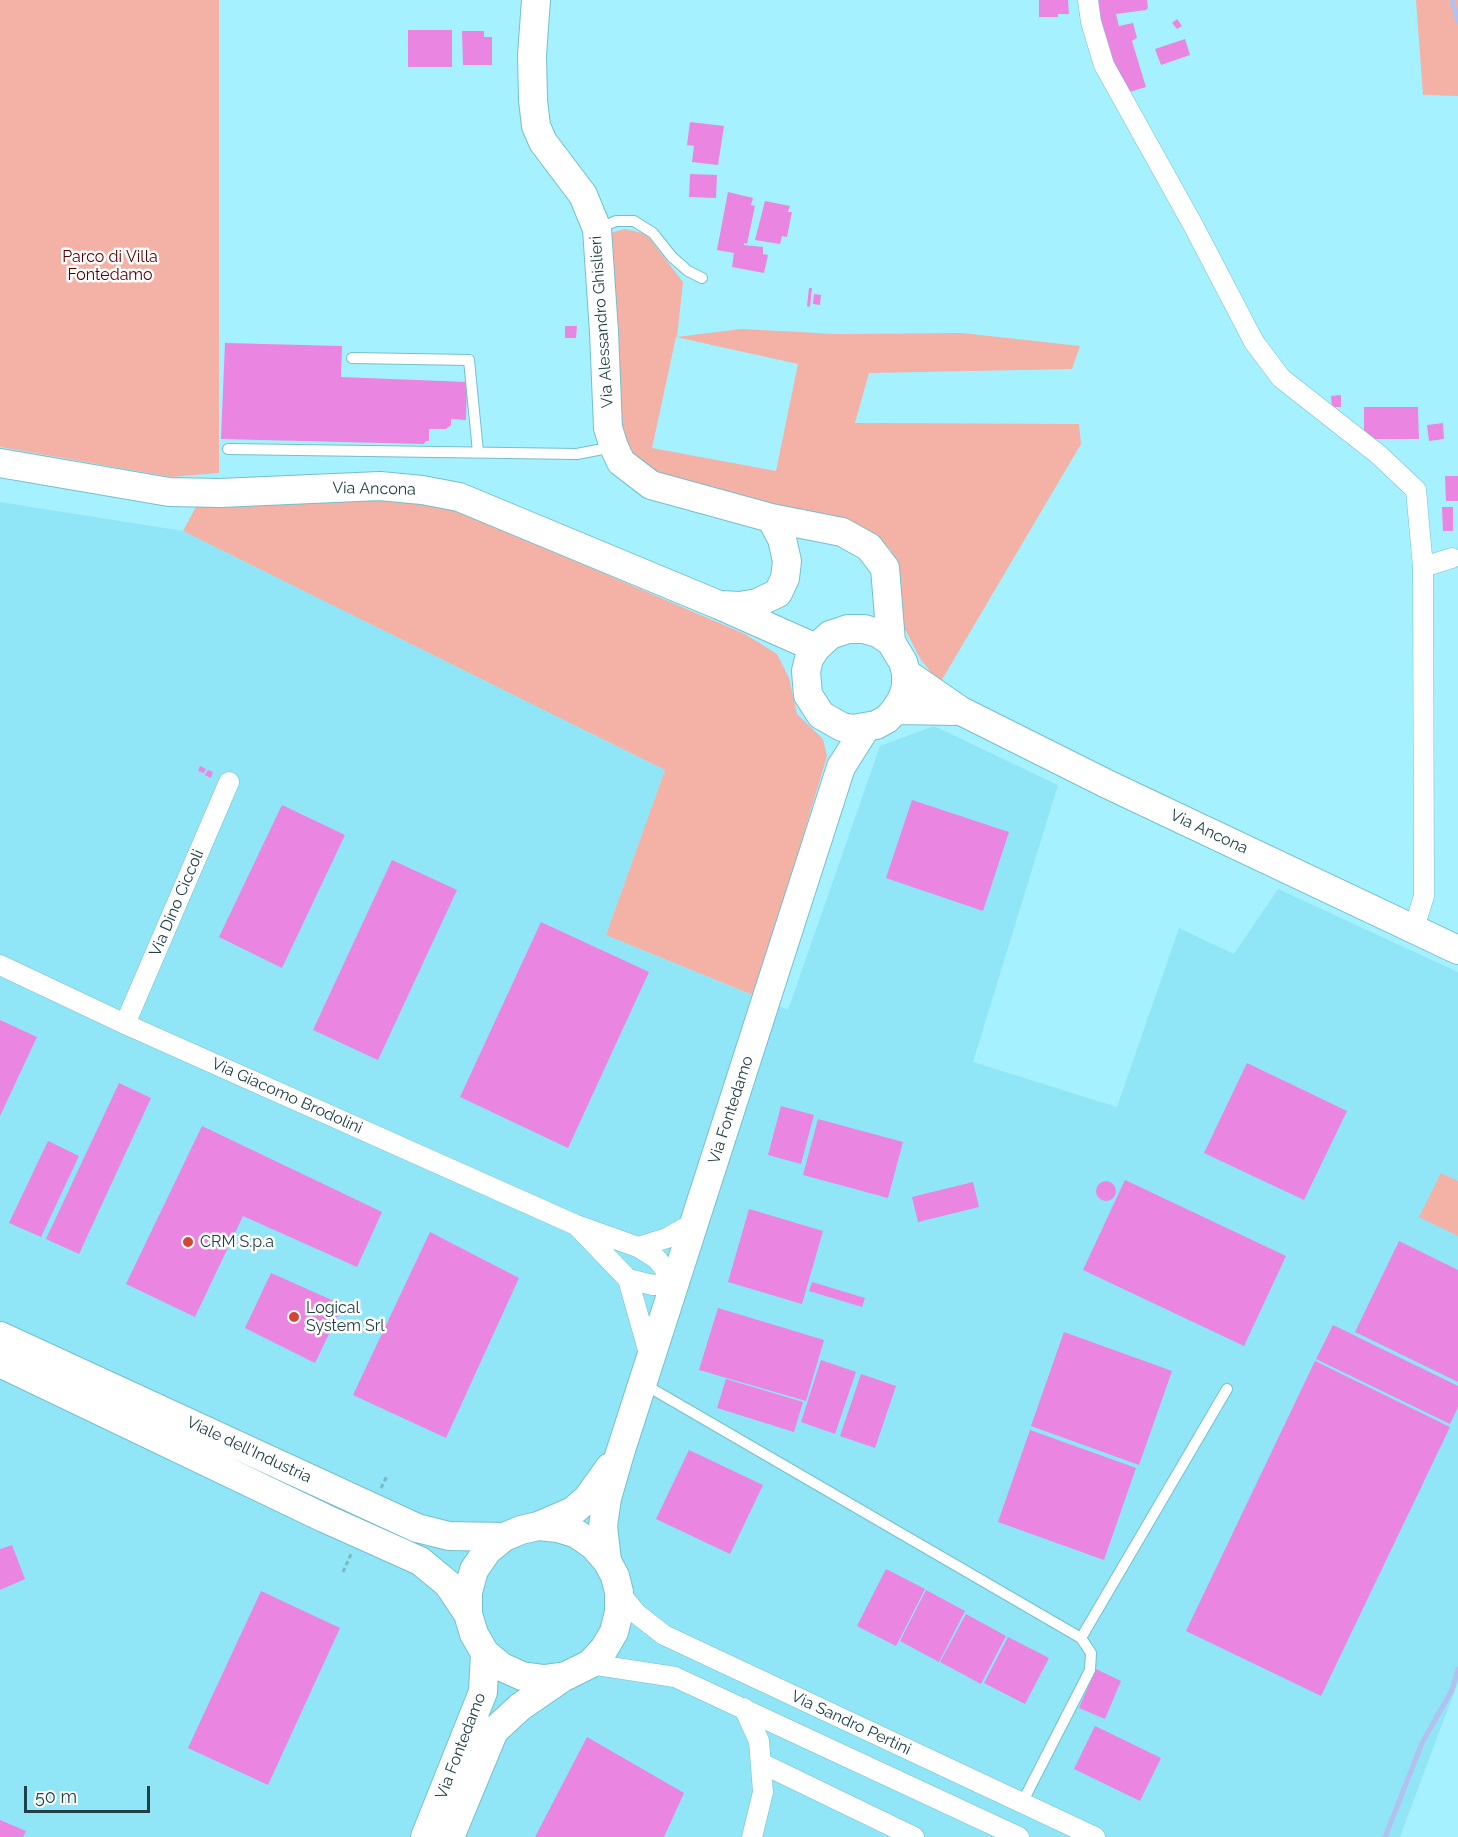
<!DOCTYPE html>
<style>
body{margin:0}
#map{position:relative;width:1458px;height:1837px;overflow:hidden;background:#a6f1ff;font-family:Raleway,sans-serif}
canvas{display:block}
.scale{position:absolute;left:24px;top:1786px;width:126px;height:27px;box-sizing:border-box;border:3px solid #214045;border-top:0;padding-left:8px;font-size:18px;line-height:21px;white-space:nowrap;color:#214045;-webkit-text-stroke:4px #fff;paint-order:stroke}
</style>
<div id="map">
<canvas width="1458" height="1837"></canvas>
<div class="scale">50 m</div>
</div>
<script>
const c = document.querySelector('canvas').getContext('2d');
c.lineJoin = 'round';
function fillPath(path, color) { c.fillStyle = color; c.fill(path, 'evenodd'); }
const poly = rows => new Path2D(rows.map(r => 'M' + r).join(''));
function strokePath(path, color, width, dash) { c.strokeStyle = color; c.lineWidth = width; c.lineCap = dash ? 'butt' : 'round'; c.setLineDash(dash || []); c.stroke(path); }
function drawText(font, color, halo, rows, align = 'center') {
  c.font = font + ' Raleway,sans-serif'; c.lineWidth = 5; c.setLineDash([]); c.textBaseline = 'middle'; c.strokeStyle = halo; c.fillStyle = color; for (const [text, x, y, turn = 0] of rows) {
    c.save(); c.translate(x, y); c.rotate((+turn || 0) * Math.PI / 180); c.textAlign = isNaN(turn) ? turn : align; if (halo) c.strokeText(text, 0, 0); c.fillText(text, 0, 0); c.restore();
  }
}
fillPath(poly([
 [0,502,183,531,665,770,606,935,788,1010,880,746,934,726,1058,785,973,1062,1117,1107,1179,928,1234,954,1278,889,1458,972,1458,1682,1400,1837,0,1837]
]), '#90e6f6');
fillPath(poly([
 [0,0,219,0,219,473,171,477,0,447],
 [1416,0,1458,0,1458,96,1423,95],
 [625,229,646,234,683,282,677,337,741,329,837,334,962,333,1080,346,1072,369,869,373,855,423,1079,424,1081,444,940,683,921,660,897,614,897,570,891,550,876,535,656,477,640,462,625,443,620,413,610,233],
 [676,337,798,364,776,471,652,448],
 [395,498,456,510,745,634,777,654,789,678,797,714,823,739,827,756,755,996,606,935,665,770,183,531,197,505],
 [1441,1173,1458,1181,1458,1236,1419,1217]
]), '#f4b1a5');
strokePath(poly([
 [1452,0,1458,21],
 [1385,1837,1422,1743,1452,1690,1458,1669]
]), '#b2c1ef', 5);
fillPath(poly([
 [1039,0,1068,0,1069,14,1058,14,1058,17,1039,17],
 [1093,0,1147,0,1148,8,1146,10,1116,14,1119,26,1133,23,1137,38,1132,41,1146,87,1123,94,1102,23],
 [1177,19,1182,26,1177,29,1172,23],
 [408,30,452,30,452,67,408,67],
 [462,31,484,31,484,37,492,37,492,65,463,65],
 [1185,39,1190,55,1161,65,1155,49],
 [690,122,724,126,718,165,692,162,694,146,687,145],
 [690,174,717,175,716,198,689,197],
 [728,192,753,198,751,205,755,206,747,244,744,243,744,245,763,247,763,254,768,255,764,273,732,267,734,253,717,250],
 [765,201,790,206,788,212,792,212,787,237,782,236,780,244,755,240],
 [809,288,812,288,810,307,807,306],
 [814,294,821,295,820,305,813,304],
 [565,326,577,326,576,338,565,338],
 [225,343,342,346,341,377,467,382,466,420,451,419,451,425,446,429,429,429,429,441,426,441,424,444,221,439],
 [1341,395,1341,407,1332,407,1331,396],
 [1364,407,1418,407,1419,439,1364,439],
 [1443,423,1444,439,1429,441,1427,425],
 [1445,476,1458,476,1458,501,1446,501],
 [1442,507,1453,507,1453,531,1443,531],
 [200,766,206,769,204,773,198,771],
 [208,770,213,772,211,778,205,775],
 [912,800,1009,832,983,911,886,878],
 [282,805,345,835,282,968,219,937],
 [392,860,457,890,378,1060,313,1030],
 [541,922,649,972,568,1148,460,1097],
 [0,1020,37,1037,0,1116],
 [1247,1063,1347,1111,1304,1200,1204,1153],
 [119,1083,151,1098,79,1254,46,1239],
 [781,1106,814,1115,801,1164,768,1155],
 [818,1119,903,1142,888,1198,803,1175],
 [202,1126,382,1212,357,1267,243,1216,195,1317,126,1284],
 [48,1141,79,1156,41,1237,9,1223],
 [1125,1180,1286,1256,1244,1346,1083,1270],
 '1096 1191a10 10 0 1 1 20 0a10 10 0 1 1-20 0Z',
 [973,1182,979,1207,918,1222,912,1197],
 [749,1209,823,1231,802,1304,728,1282],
 [430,1232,519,1278,446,1438,353,1395],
 [1399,1241,1458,1270,1458,1382,1355,1332],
 [271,1273,343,1305,315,1363,245,1328],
 [812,1282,865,1298,862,1307,809,1291],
 [718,1308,824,1340,806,1401,699,1370],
 [1333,1325,1458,1386,1458,1407,1450,1424,1316,1359],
 [1064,1332,1172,1371,1139,1465,1031,1426],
 [821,1360,856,1372,835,1434,801,1422],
 [1315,1361,1450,1427,1321,1696,1186,1631],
 [861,1374,896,1386,875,1448,840,1436],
 [726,1379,803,1402,794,1432,717,1408],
 [1030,1430,1136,1468,1104,1560,998,1522],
 [689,1450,763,1485,730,1554,656,1519],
 [12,1545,25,1579,0,1590,0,1549],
 [886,1569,925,1589,896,1646,857,1626],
 [926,1590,965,1611,939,1662,900,1641],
 [261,1591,340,1628,268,1785,188,1748],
 [966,1614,1006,1636,981,1684,940,1662],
 [1008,1637,1049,1658,1025,1704,984,1683],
 [1096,1669,1121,1681,1105,1719,1079,1708],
 [1095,1726,1161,1758,1140,1801,1074,1769],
 [587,1737,684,1793,664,1837,535,1837],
 [0,1820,26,1831,23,1837,0,1837]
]), '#ea85e1');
const lane = poly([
 [597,229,616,221,634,221,653,233,672,257,688,271,702,278],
 [352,358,469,360,478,452],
 [228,449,577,454,613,447],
 [642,1383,1081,1638,1227,1389],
 [1022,1803,1090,1670,1091,1653,1081,1638]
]);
const street = poly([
 [1088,0,1091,22,1104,65,1193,225,1254,342,1281,378,1379,455,1416,490,1423,567,1424,896,1414,928],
 [1423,567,1452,558],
 [0,965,125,1024,576,1225,638,1247,667,1238,695,1222],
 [125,1024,229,782],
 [578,1227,628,1279,650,1357],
 [638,1247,657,1259,675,1282],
 [628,1279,653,1285,675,1282],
 [619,1592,637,1614,664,1635,1095,1837],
 [590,1664,675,1677,1019,1837],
 [744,1708,759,1741,763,1792,752,1837],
 [761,1763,914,1837]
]);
const secondary = poly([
 [536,0,532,55,533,100,536,126,543,142,583,195,597,229,604,332,608,428,614,447,621,462,651,485,771,518,842,532,869,547,885,568,891,642],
 [0,463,169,492,220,493,380,486,422,490,459,497,719,605,816,648],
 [721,605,740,606,757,603,778,593,785,578,787,561,782,539,771,518],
 [906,673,961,711,1107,784,1458,950],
 [895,710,902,699,906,687,906,673,903,662,891,642,878,633,864,629,848,629,830,635,816,648,809,659,806,671,808,695,821,715,842,727,853,729,876,725,887,719,895,710,961,711],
 [0,1336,417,1528,449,1536,504,1537],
 [0,1363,324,1518,420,1561,448,1584,468,1614],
 [538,1526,573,1511,587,1499,610,1467],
 [607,1561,603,1526,607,1498,620,1453,841,767,865,729],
 [425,1837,483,1692,485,1653,474,1634,468,1614,468,1592,474,1570,487,1551,504,1537,521,1530,538,1526,558,1528,577,1534,594,1546,607,1561,615,1576,619,1592,619,1612,614,1632,604,1649,590,1664,566,1676,544,1679,522,1676,502,1667,485,1653],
 [450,1837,494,1731,520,1707,565,1676]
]);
strokePath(lane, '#75bfcc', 12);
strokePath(street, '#75bfcc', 21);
strokePath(secondary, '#75bfcc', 30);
strokePath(poly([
 [381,1488,387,1476],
 [343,1572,351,1554]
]), '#7cb8c4', 3, [4.5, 3]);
strokePath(lane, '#fff', 10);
strokePath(street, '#fff', 20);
strokePath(secondary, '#fff', 28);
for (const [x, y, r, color] of [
 [188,1242,6,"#d34635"],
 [294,1317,6,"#d34635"]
]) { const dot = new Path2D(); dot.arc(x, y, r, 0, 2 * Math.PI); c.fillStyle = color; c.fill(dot); strokePath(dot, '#fff', 2); }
drawText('16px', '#570000', '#fff', [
 ["Parco di Villa",110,257],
 ["Fontedamo",110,275]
]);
drawText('16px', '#214045', '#fff', [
 ["Via Alessandro Ghislieri",602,322,-94],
 ["Via Ancona",374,489,1],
 ["Via Ancona",1209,832,25],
 ["Via Dino Ciccoli",177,903,-67],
 ["Via Giacomo Brodolini",287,1096,24],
 ["Via Fontedamo",731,1110,-72],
 ["Viale dell'Industria",249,1450,25],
 ["Via Sandro Pertini",851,1723,25],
 ["Via Fontedamo",461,1746,-69]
]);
drawText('16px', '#214045', '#fff', [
 ["CRM S.p.a",200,1242],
 ["Logical",306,1308],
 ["System Srl",306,1326]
], 'left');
</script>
